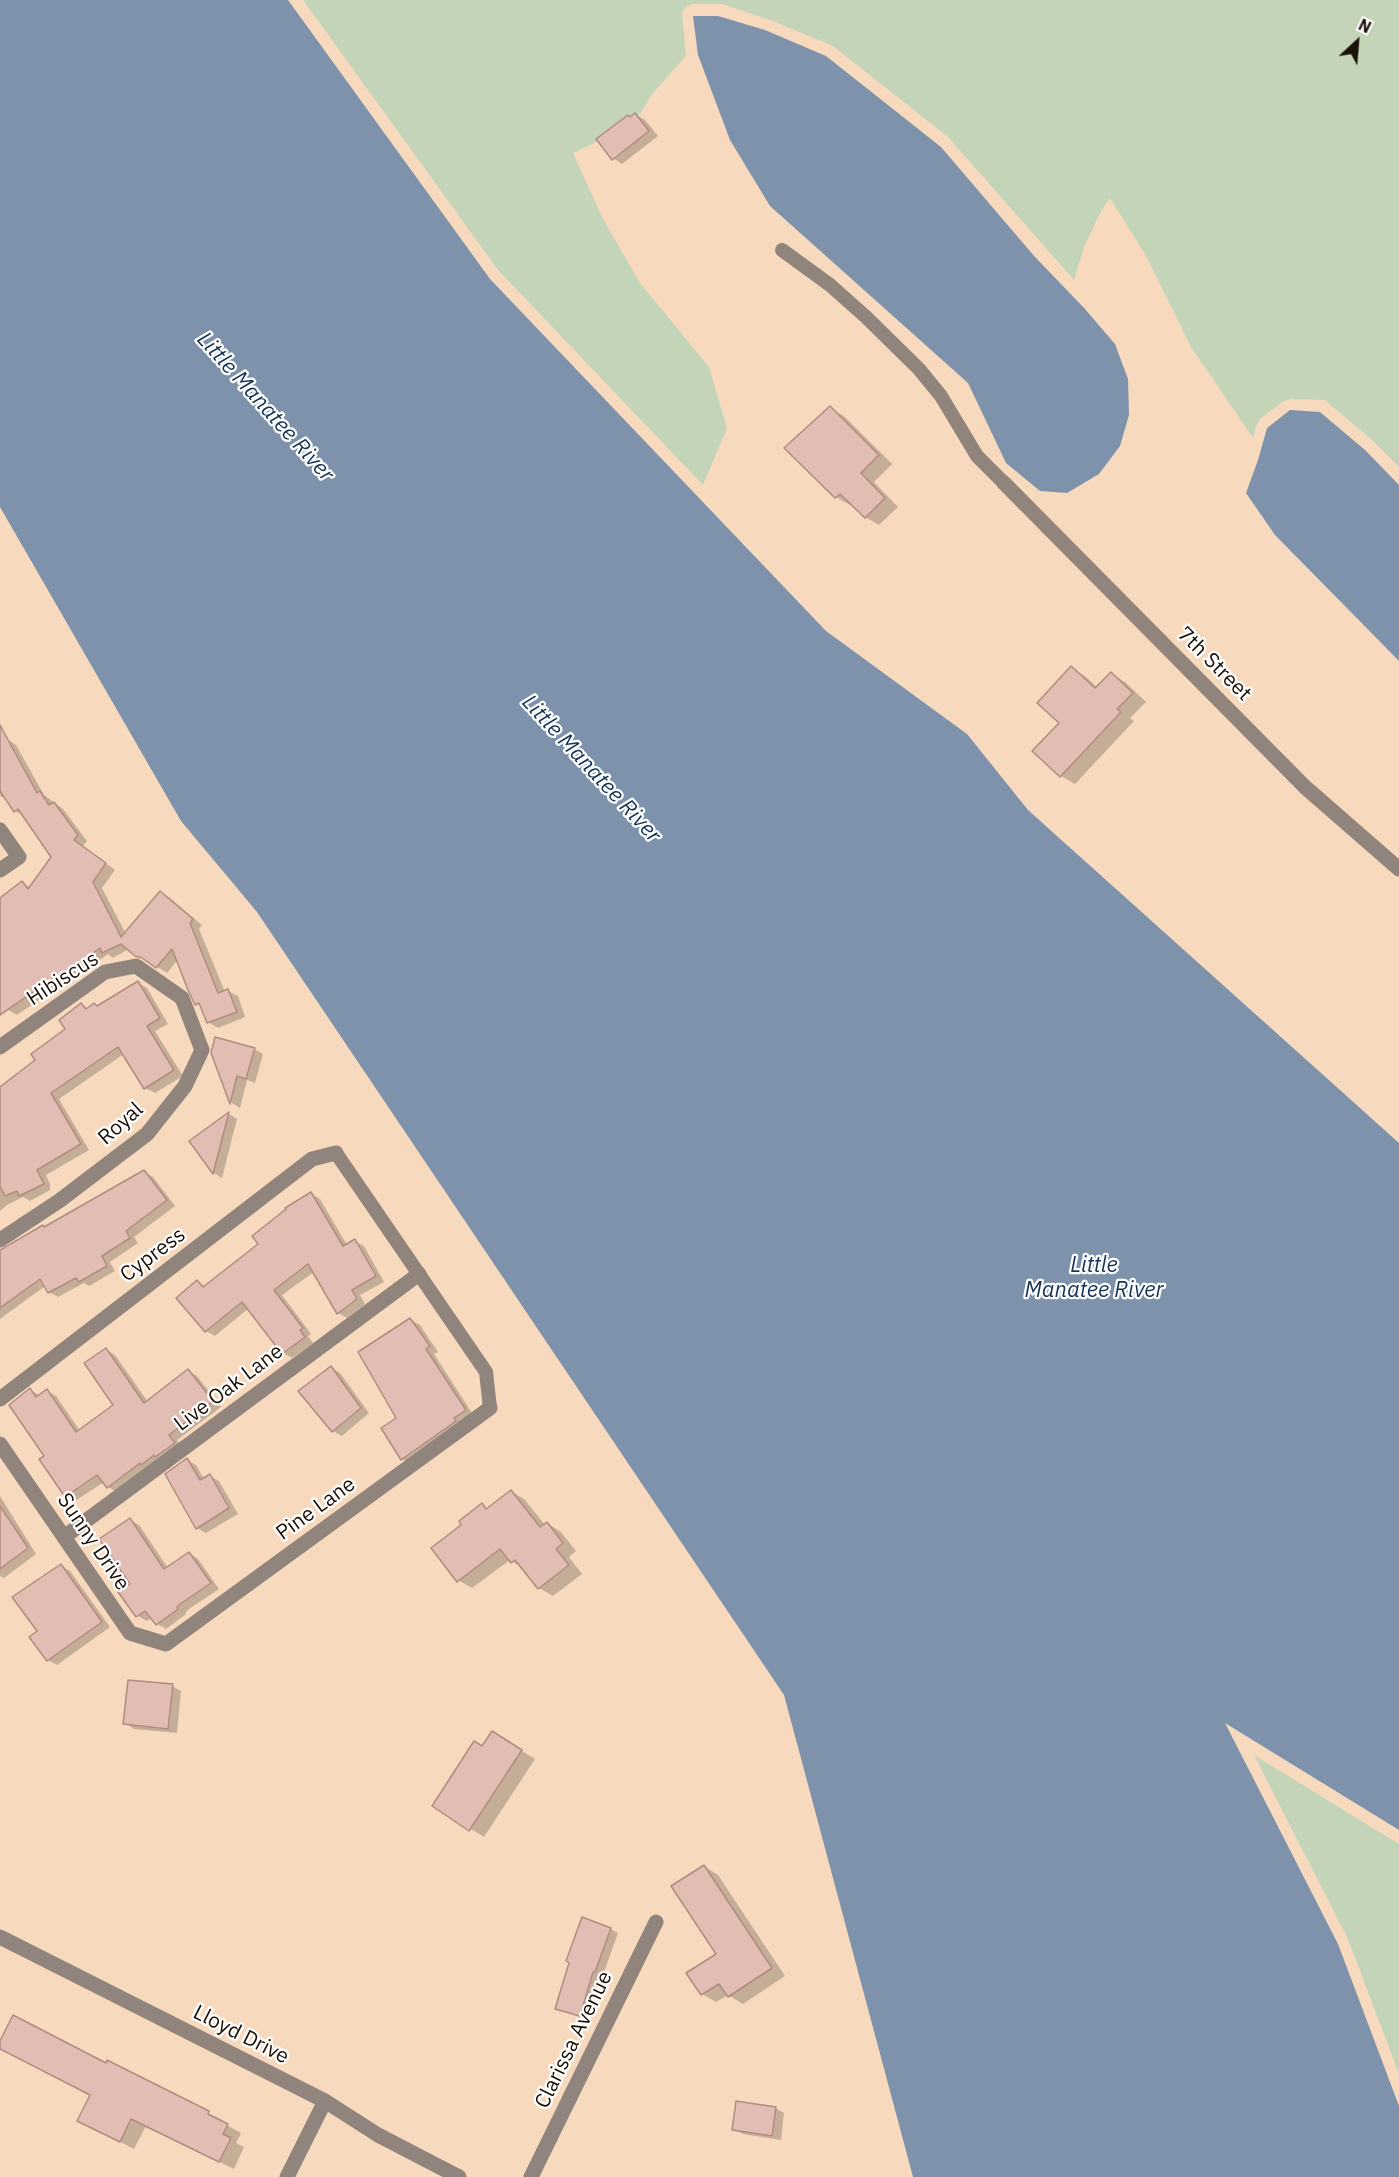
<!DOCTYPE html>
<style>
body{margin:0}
#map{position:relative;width:1399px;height:2177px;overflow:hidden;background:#f7dabe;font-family:"IBM Plex Sans",sans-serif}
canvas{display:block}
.north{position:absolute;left:1327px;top:12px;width:60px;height:60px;-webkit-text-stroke:4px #fff;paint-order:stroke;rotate:26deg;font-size:16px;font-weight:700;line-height:24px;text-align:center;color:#1b1107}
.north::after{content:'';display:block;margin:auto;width:21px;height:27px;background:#1b1107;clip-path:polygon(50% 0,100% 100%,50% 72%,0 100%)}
</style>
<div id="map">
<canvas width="1399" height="2177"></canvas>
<div class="north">N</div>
</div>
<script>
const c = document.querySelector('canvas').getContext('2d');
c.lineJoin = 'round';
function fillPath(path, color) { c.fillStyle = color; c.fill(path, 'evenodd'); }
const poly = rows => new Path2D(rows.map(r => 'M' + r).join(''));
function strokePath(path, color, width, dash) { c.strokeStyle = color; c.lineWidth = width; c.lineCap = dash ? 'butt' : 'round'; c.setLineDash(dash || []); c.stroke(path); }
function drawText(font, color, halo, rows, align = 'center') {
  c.font = font + ' "IBM Plex Sans",sans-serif'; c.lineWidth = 4.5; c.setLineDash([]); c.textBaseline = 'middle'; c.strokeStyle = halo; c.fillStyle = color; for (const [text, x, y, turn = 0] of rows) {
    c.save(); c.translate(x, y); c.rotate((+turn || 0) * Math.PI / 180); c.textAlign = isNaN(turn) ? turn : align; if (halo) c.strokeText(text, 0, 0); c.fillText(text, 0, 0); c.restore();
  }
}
fillPath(poly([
 [303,0,1399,0,1399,467,1373,441,1325,400,1291,399,1284,401,1261,418,1256,426,1253,438,1191,347,1146,256,1110,198,1101,211,1084,247,1074,280,948,137,833,46,773,21,722,4,693,4,687,6,682,12,686,56,653,93,633,125,573,153,603,219,640,283,709,367,727,428,703,485,498,270],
 [1254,1755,1399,1844,1399,2074,1348,1939]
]), '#c4d4b8');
fillPath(poly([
 [0,0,288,0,490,279,826,631,967,734,1028,810,1399,1143,1399,1830,1225,1723,1338,1944,1399,2106,1399,2177,913,2177,784,1695,257,912,181,821,0,507],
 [693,16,718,16,765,30,826,56,941,147,1035,257,1085,309,1115,344,1128,379,1129,415,1120,446,1099,474,1067,493,1040,491,1006,463,968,383,770,206,730,140,698,55],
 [1290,410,1320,412,1365,450,1399,485,1399,661,1275,535,1246,493,1258,460,1267,428]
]), '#7e93ab');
fillPath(poly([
 [636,115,645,120,658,136,622,164,613,158,631,118],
 [830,408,844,416,892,464,874,482,898,507,879,525,865,517,852,504,850,505,836,497],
 [1071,668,1085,676,1098,688,1111,674,1125,682,1146,702,1130,718,1134,721,1075,784,1061,776,1061,723],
 [7,739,16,745,44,795,63,809,87,841,83,846,115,870,102,888,126,934,160,893,170,898,202,925,199,929,225,992,228,991,238,996,245,1017,218,1028,208,1022,202,1007,196,1003,178,959,167,973,129,949,113,958,108,954,65,986,62,984,17,1015,8,1010,0,1016,0,900,22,883,31,888,53,857,24,816,15,811,8,800,0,796,0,743],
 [138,983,147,988,168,1024,155,1031,183,1076,155,1093,145,1088,124,1054,59,1099,89,1150,46,1175,50,1184,50,1190,30,1201,23,1197,7,1205,0,1211,0,1089,38,1060,67,1029,81,1005,89,1009,98,1007],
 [254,1049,263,1054,255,1083,247,1080,240,1108,232,1103,213,1053],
 [229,1114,237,1119,222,1178,214,1173,191,1141],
 [144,1172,153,1177,175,1206,134,1237,138,1243,110,1262,115,1271,89,1286,84,1283,58,1297,49,1292,45,1286,0,1319,0,1251,46,1228],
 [311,1194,320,1199,347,1245,354,1241,364,1246,384,1282,360,1295,365,1304,347,1318,338,1313,314,1272,282,1295,311,1334,308,1336,313,1343,292,1358,283,1353,249,1308,215,1336,206,1331,197,1282,206,1287,260,1244],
 [410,1319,420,1325,438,1352,434,1354,474,1416,411,1465,402,1459,398,1419],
 [106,1350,115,1355,148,1402,188,1371,197,1376,221,1407,177,1440,183,1448,117,1492,108,1487,104,1482,75,1501,66,1496,46,1456,30,1390,39,1395,47,1391,56,1396,80,1431,115,1405],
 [331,1368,340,1373,369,1413,342,1436,333,1431],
 [187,1460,196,1465,204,1479,210,1476,219,1481,238,1514,206,1533,197,1528],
 [511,1491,525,1500,545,1525,547,1523,561,1532,576,1551,569,1557,582,1574,553,1596,539,1588,524,1569,510,1560,472,1588,458,1580,464,1525,482,1505,488,1509],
 [0,1496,36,1554,4,1578,0,1576],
 [130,1520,139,1525,168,1568,189,1553,198,1559,219,1589,189,1609,185,1613,186,1614,166,1629,157,1624,152,1617,147,1621,138,1616,120,1593,132,1584],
 [61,1566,70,1571,110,1627,57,1665,48,1660,39,1632],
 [172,1686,181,1691,177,1733,134,1729,125,1723],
 [506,1741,535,1759,484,1837,434,1806,483,1748],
 [704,1866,718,1875,785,1976,743,2004,728,1995,716,2002,702,1994,718,1954],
 [611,1929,618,1933,603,1975,601,1975,587,2020,557,2008],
 [0,2044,106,2065,222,2120,221,2122,241,2133,236,2143,244,2147,234,2169,146,2126,134,2149,93,2128,91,2095,0,2047],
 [775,2108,784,2113,781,2140,743,2134,734,2129]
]), '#0003');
const building = poly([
 [635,113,649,131,612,160,596,139,628,115,630,117,635,113],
 [830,406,879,455,861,473,885,498,865,518,840,494,835,498,784,448,830,406],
 [1071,666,1095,688,1111,672,1133,693,1117,709,1121,712,1060,777,1032,751,1059,723,1037,703,1071,666],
 [0,725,37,793,40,791,49,805,54,802,78,835,74,840,106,863,93,882,121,937,160,891,193,919,190,923,218,993,228,989,237,1012,207,1023,199,1003,195,1005,188,990,172,949,156,968,142,958,135,956,121,944,102,953,100,948,54,981,52,979,0,1015,0,898,22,881,28,889,51,857,18,809,14,812,0,791,0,725],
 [138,981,160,1018,147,1026,174,1070,144,1089,118,1047,51,1093,81,1144,37,1170,44,1184,19,1196,17,1191,5,1196,0,1186,0,1087,35,1060,31,1054,65,1029,59,1020,81,1003,86,1009,94,1003,97,1006,138,981],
 [215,1037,255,1048,246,1079,237,1076,230,1104,211,1053,215,1037],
 [229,1112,213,1174,189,1141,229,1112],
 [144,1170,167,1200,126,1231,130,1238,102,1256,107,1266,79,1282,76,1278,48,1293,40,1279,0,1308,0,1250,43,1225,44,1227,144,1170],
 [311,1192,343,1246,355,1239,376,1276,352,1290,357,1299,337,1314,308,1264,274,1290,303,1328,300,1330,305,1337,282,1354,242,1302,205,1332,176,1298,197,1280,203,1287,258,1244,252,1236,286,1209,285,1208,311,1192],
 [410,1318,430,1346,426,1349,466,1410,454,1418,456,1421,401,1460,381,1428,396,1418,358,1352,410,1318],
 [106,1348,144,1403,188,1369,213,1401,169,1435,175,1443,155,1457,154,1455,141,1465,140,1463,107,1488,97,1475,65,1497,39,1459,44,1456,9,1405,30,1388,36,1397,47,1389,76,1432,113,1405,84,1363,106,1348],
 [331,1366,361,1408,332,1432,298,1391,331,1366],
 [187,1458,200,1480,210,1474,229,1508,196,1529,165,1474,187,1458],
 [511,1490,540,1527,547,1522,563,1543,556,1549,569,1565,538,1589,515,1560,511,1563,500,1549,457,1582,431,1548,461,1525,459,1521,482,1503,486,1509,511,1490],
 [0,1506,28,1548,0,1569,0,1506],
 [130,1518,164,1569,189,1552,211,1583,180,1604,177,1607,178,1609,156,1625,145,1611,136,1617,118,1592,130,1584,99,1539,130,1518],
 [61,1564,102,1622,47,1661,29,1637,37,1631,12,1597,61,1564],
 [128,1680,173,1684,168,1729,123,1724,128,1680],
 [492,1731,522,1750,469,1831,432,1806,474,1741,482,1746,492,1731],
 [704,1865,772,1968,728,1997,719,1984,701,1995,686,1973,716,1954,671,1886,704,1865],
 [582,1917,611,1928,595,1972,593,1972,580,2016,555,2009,569,1963,566,1961,582,1917],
 [13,2015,106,2063,107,2060,209,2111,208,2114,228,2124,223,2134,231,2138,219,2162,131,2119,120,2142,77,2121,90,2095,0,2049,0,2041,13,2015],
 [736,2101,776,2107,772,2136,732,2130,736,2101]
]);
fillPath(building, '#e1bdb4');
strokePath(building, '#b18b80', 1.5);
strokePath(poly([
 [782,250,830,285,866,317,919,369,941,396,977,456,1004,483],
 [336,1153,486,1372,490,1408]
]), '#91847c', 14);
strokePath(poly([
 [1004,483,1305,787,1399,869],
 [0,830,19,857,0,870],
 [0,1047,105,972,136,966,182,998,202,1050,185,1086,147,1134,59,1201,0,1240],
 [0,1399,312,1159,336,1153],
 [0,1444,130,1633,166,1644,490,1408],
 [64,1537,419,1274],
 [0,1937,325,2101,378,2135,459,2177],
 [287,2177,325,2101],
 [531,2177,656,1922]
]), '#91847c', 15);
drawText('21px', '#1b1107', '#fff', [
 ["7th Street",1214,664,45],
 ["Hibiscus",63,979,-33],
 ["Royal",121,1124,-42],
 ["Cypress",153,1255,-37],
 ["Live Oak Lane",229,1388,-37],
 ["Pine Lane",316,1509,-36],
 ["Sunny Drive",93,1542,56],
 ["Lloyd Drive",241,2035,27],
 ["Clarissa Avenue",574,2040,-64]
]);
drawText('italic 22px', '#143558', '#fff', [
 ["Little Manatee River",265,407,48],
 ["Little Manatee River",591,769,47],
 ["Little",1094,1266],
 ["Manatee River",1094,1291]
]);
</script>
